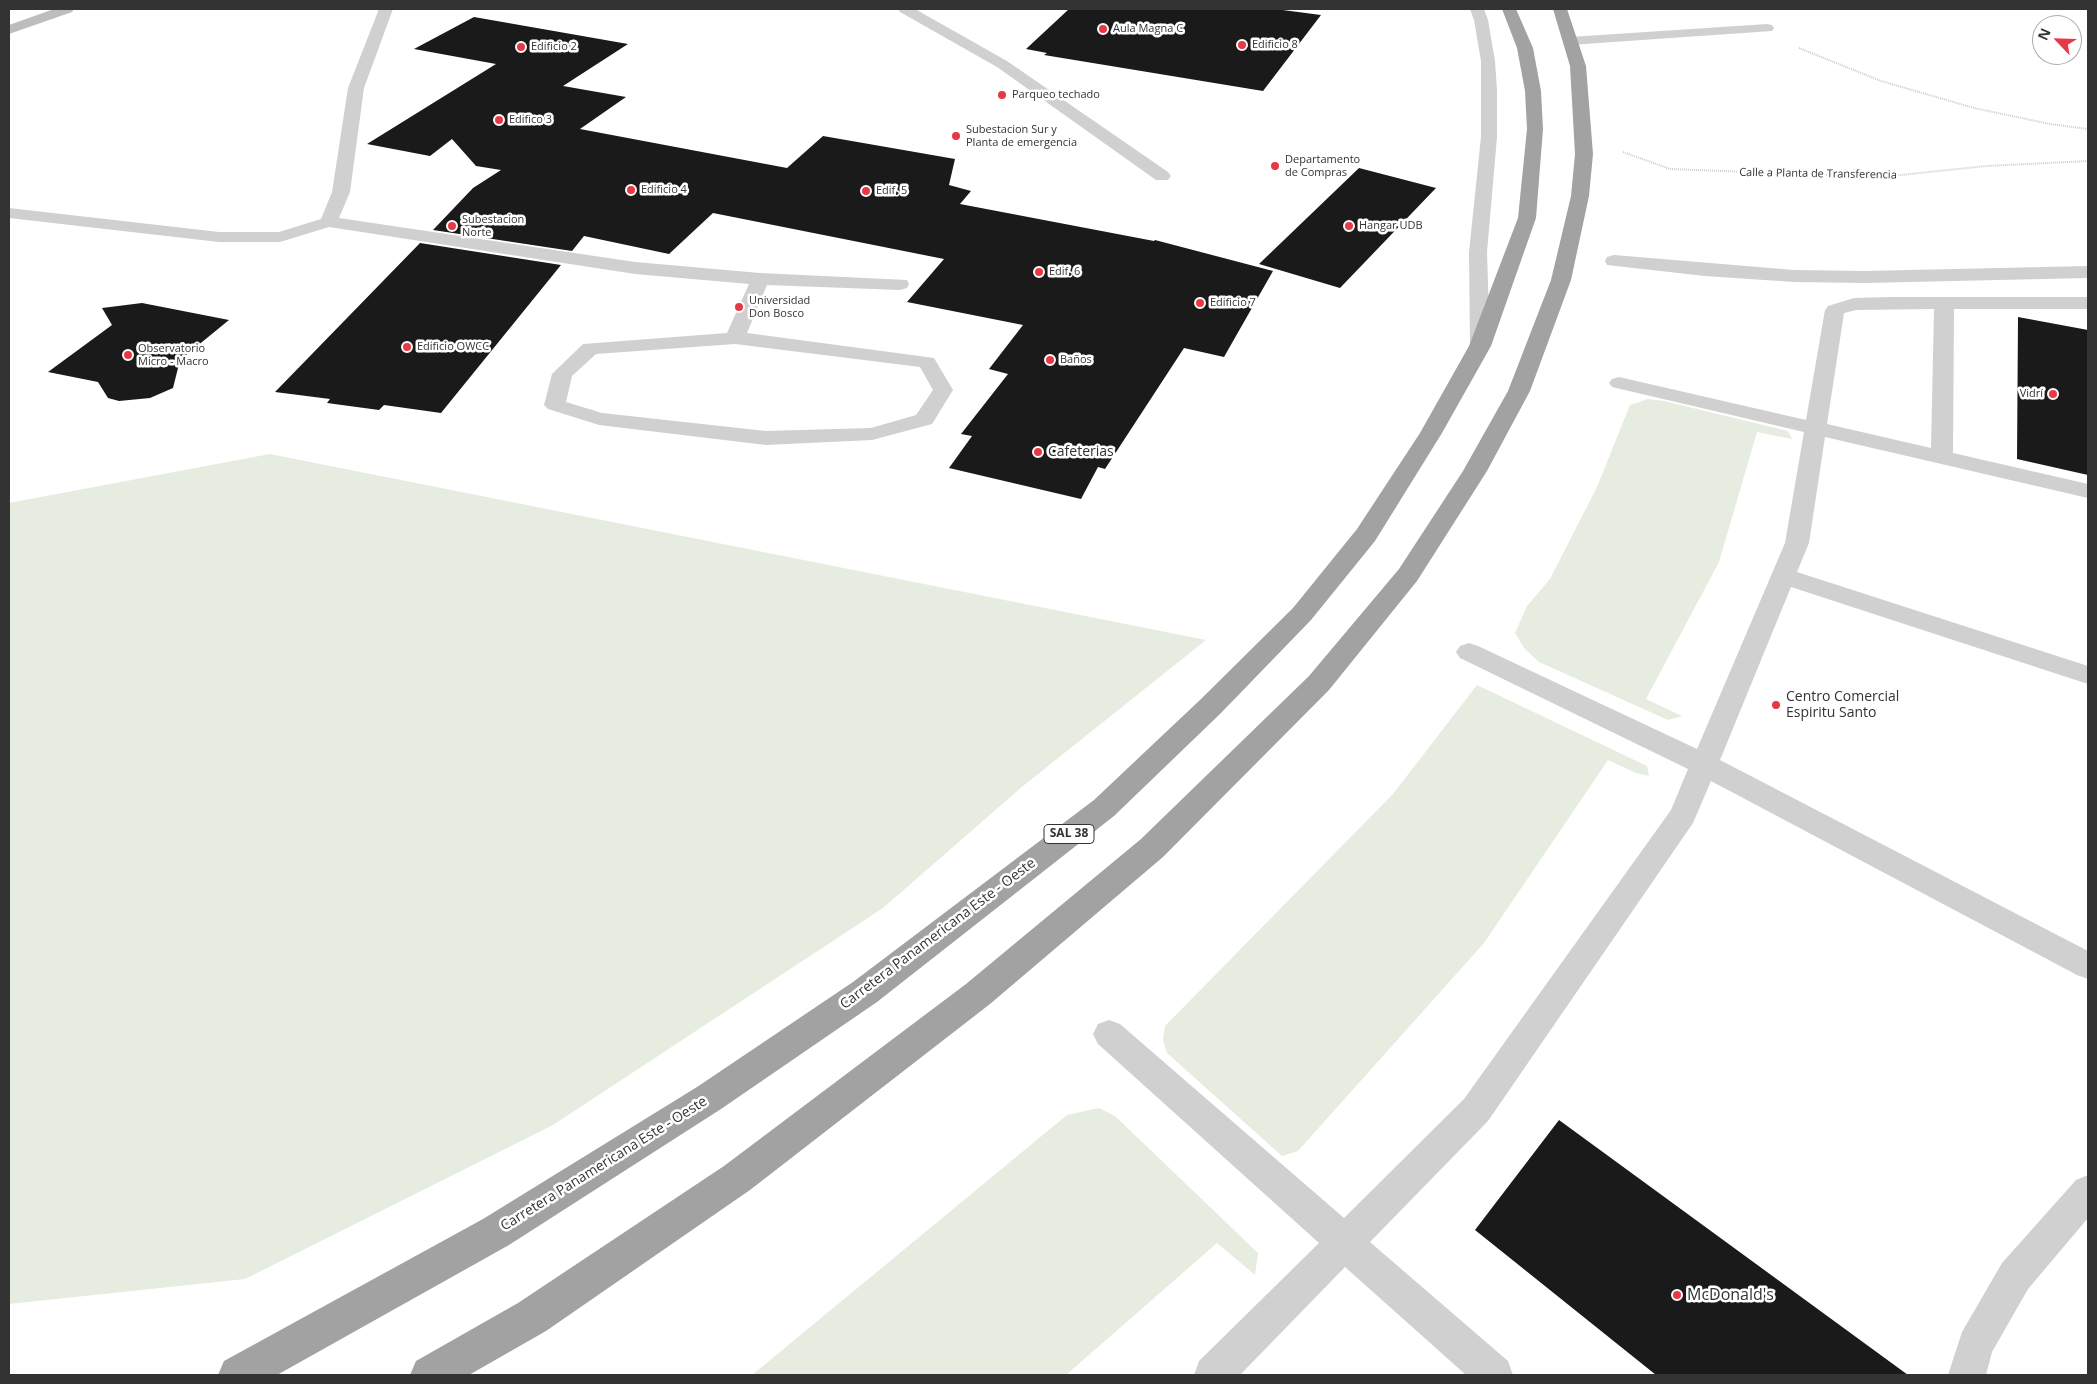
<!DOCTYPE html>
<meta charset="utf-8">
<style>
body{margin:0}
#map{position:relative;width:2097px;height:1384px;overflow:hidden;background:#fff;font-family:"Open Sans",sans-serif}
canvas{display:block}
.frame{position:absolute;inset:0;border:10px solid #333;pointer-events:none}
.north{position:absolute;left:2032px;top:15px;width:50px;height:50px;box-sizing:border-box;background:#fff;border:1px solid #adadad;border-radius:50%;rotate:294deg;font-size:14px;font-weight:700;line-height:20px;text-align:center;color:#333}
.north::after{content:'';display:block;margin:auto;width:18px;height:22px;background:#e63946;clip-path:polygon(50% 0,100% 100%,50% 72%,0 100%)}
</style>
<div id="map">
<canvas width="2097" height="1384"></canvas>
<div class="frame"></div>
<div class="north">N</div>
</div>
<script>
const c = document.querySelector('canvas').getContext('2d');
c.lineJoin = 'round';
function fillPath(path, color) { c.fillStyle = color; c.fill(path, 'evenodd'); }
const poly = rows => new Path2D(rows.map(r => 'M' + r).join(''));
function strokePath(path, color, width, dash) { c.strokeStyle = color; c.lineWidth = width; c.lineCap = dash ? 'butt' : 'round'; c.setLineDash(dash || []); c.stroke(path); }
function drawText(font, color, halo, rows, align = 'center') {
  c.font = font + ' "Open Sans",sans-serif'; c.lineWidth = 5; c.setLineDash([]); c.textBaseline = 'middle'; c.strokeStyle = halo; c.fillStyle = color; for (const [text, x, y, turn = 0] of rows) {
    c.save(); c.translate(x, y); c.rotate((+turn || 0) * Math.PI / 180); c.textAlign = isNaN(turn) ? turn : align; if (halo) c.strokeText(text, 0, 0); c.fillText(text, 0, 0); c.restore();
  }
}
fillPath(poly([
 [1648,399,1664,401,1788,431,1792,439,1757,432,1719,562,1646,699,1682,716,1668,720,1539,662,1524,648,1515,633,1527,606,1550,579,1597,487,1630,405],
 [270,454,1206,640,1023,786,883,908,553,1125,245,1279,9,1304,9,503],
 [1477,685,1647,766,1649,776,1636,773,1608,760,1484,943,1298,1151,1282,1156,1167,1053,1163,1040,1165,1026,1393,794],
 [1099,1108,1115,1116,1258,1253,1255,1275,1217,1243,1066,1375,752,1375,1067,1115]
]), '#e6ecdf');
fillPath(poly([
 [1069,9,1275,9,1321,15,1263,91,1044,55,1047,53,1026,49],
 [474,17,628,44,563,86,626,97,580,129,787,168,823,136,955,159,949,185,971,191,960,204,1154,241,1155,240,1273,271,1224,357,1184,348,1105,469,1098,467,1081,499,949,468,972,436,961,434,1008,374,989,369,1023,325,907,302,944,259,713,213,669,254,584,236,572,251,433,230,473,188,501,170,476,166,452,139,430,156,367,144,496,64,414,49],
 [1359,168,1436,188,1340,288,1259,264],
 [420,243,561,265,441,413,384,405,379,410,327,403,330,399,275,392],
 [142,303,229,320,180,360,173,388,150,398,119,401,108,398,98,382,48,372,112,325,102,308],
 [2018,317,2088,330,2088,475,2017,459],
 [1559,1120,1908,1375,1656,1375,1475,1230]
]), '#1a1a1a');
strokePath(poly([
 [1799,48,1881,81,1974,108,2050,124,2088,129],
 [1623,152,1670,169,1882,177,1986,166,2088,161]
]), '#cdcdcd', 2, [1, 1]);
fillPath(poly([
 [379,9,393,9,364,88,350,192,339,218,635,262,760,273,907,280,909,284,907,288,900,290,767,285,747,333,934,358,953,390,932,424,872,440,766,445,599,425,548,409,544,405,552,374,583,344,727,333,749,284,635,274,329,227,280,242,219,242,9,218,9,208,219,232,279,232,321,219,332,192,348,88,379,9],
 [735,344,920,367,933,390,916,415,871,428,766,431,602,413,566,402,572,376,596,354,735,344],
 [898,9,915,9,1007,61,1168,172,1171,176,1168,180,1156,180,997,67,900,12,898,9],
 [1470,9,1484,9,1488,20,1495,61,1497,90,1497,137,1487,252,1490,346,1487,350,1480,352,1473,350,1470,346,1469,252,1481,137,1481,61,1474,20,1470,9],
 [1767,24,1772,25,1774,28,1772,31,1570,45,1565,44,1563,41,1565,38,1570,37,1767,24],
 [1614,255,1794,270,1865,271,2088,266,2088,278,1865,283,1794,282,1705,276,1607,265,1605,261,1607,257,1614,255],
 [1890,297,2088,297,2088,309,1954,309,1953,453,2088,484,2088,498,1825,437,1809,543,1797,572,2088,666,2088,684,1791,587,1720,760,2088,951,2088,979,2077,975,1711,781,1693,823,1488,1121,1370,1242,1508,1361,1513,1375,1466,1375,1345,1267,1240,1375,1194,1375,1199,1361,1319,1243,1098,1044,1093,1034,1098,1024,1109,1020,1120,1024,1344,1218,1464,1099,1671,810,1688,769,1460,658,1456,652,1460,646,1469,643,1478,646,1697,749,1785,543,1804,432,1612,387,1609,383,1612,379,1619,377,1806,420,1825,310,1828,306,1854,298,1890,297],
 [1934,309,1931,448,1827,424,1844,313,1856,310,1934,309],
 [2088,1175,2088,1218,2028,1289,1992,1352,1986,1375,1948,1375,1962,1332,2002,1263,2076,1180,2088,1175]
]), '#d0d0d0');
fillPath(poly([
 [54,9,74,9,72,12,9,34,9,25,54,9]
]), '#bdbdbd');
fillPath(poly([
 [1502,9,1516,9,1533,48,1541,91,1543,129,1536,218,1491,346,1442,433,1375,541,1311,620,1221,713,1114,816,877,1002,721,1109,509,1245,277,1375,218,1375,224,1361,483,1219,697,1087,853,982,1094,800,1201,699,1293,608,1357,529,1420,433,1469,346,1518,218,1527,129,1525,91,1517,48,1502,9],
 [1553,9,1567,9,1586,66,1593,154,1589,196,1571,280,1530,391,1487,471,1417,581,1329,690,1163,857,990,1004,750,1190,546,1331,469,1375,410,1375,416,1361,518,1303,724,1166,966,984,1141,839,1309,676,1399,569,1463,471,1508,391,1551,280,1571,196,1575,154,1570,66,1553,9]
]), '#a2a2a2');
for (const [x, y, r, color] of [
 [1103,29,5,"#e63946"],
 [1242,45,5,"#e63946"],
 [521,47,5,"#e63946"],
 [1002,95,5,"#e63946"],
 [499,120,5,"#e63946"],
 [956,136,5,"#e63946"],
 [1275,166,5,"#e63946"],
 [631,190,5,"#e63946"],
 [866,191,5,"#e63946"],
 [452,226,5,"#e63946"],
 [1349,226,5,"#e63946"],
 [1039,272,5,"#e63946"],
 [1200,303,5,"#e63946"],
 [739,307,5,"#e63946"],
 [407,347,5,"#e63946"],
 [128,355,5,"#e63946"],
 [1050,360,5,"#e63946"],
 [2053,394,5,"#e63946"],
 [1038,452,5,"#e63946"],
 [1776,705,5,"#e63946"],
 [1677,1295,5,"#e63946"]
]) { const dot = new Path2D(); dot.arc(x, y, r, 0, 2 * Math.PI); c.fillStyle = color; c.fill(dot); strokePath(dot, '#fff', 2); }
drawText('11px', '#333', '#fff', [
 ["Aula Magna C",1113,29],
 ["Edificio 8",1252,45],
 ["Edificio 2",531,47],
 ["Parqueo techado",1012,95],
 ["Edifico 3",509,120],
 ["Subestacion Sur y",966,130],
 ["Planta de emergencia",966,143],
 ["Departamento",1285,160],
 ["de Compras",1285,173],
 ["Edificio 4",641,190],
 ["Edif. 5",876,191],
 ["Subestacion",462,220],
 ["Norte",462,233],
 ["Hangar UDB",1359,226],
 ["Edif. 6",1049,272],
 ["Universidad",749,301],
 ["Don Bosco",749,314],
 ["Edificio 7",1210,303],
 ["Edificio OWCC",417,347],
 ["Observatorio",138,349],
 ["Micro - Macro",138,362],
 ["Baños",1060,360],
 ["Vidrí",2043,394,"right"]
], 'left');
drawText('11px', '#333', '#fff', [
 ["Calle a Planta de Transferencia",1818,174,1]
]);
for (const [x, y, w] of [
 [1069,834,50]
]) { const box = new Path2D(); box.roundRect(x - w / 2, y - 9.5, w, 19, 4); c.fillStyle = '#fff'; c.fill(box); strokePath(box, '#333', 1); }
drawText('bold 12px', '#333', null, [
 ["SAL 38",1069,834]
]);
drawText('14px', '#333', '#fff', [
 ["Cafeterias",1048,452],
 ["Centro Comercial",1786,697],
 ["Espiritu Santo",1786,713]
], 'left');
drawText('14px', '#333', '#fff', [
 ["Carretera Panamericana Este - Oeste",938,934,-37],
 ["Carretera Panamericana Este - Oeste",604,1164,-32]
]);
drawText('16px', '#333', '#fff', [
 ["McDonald's",1687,1295]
], 'left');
</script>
